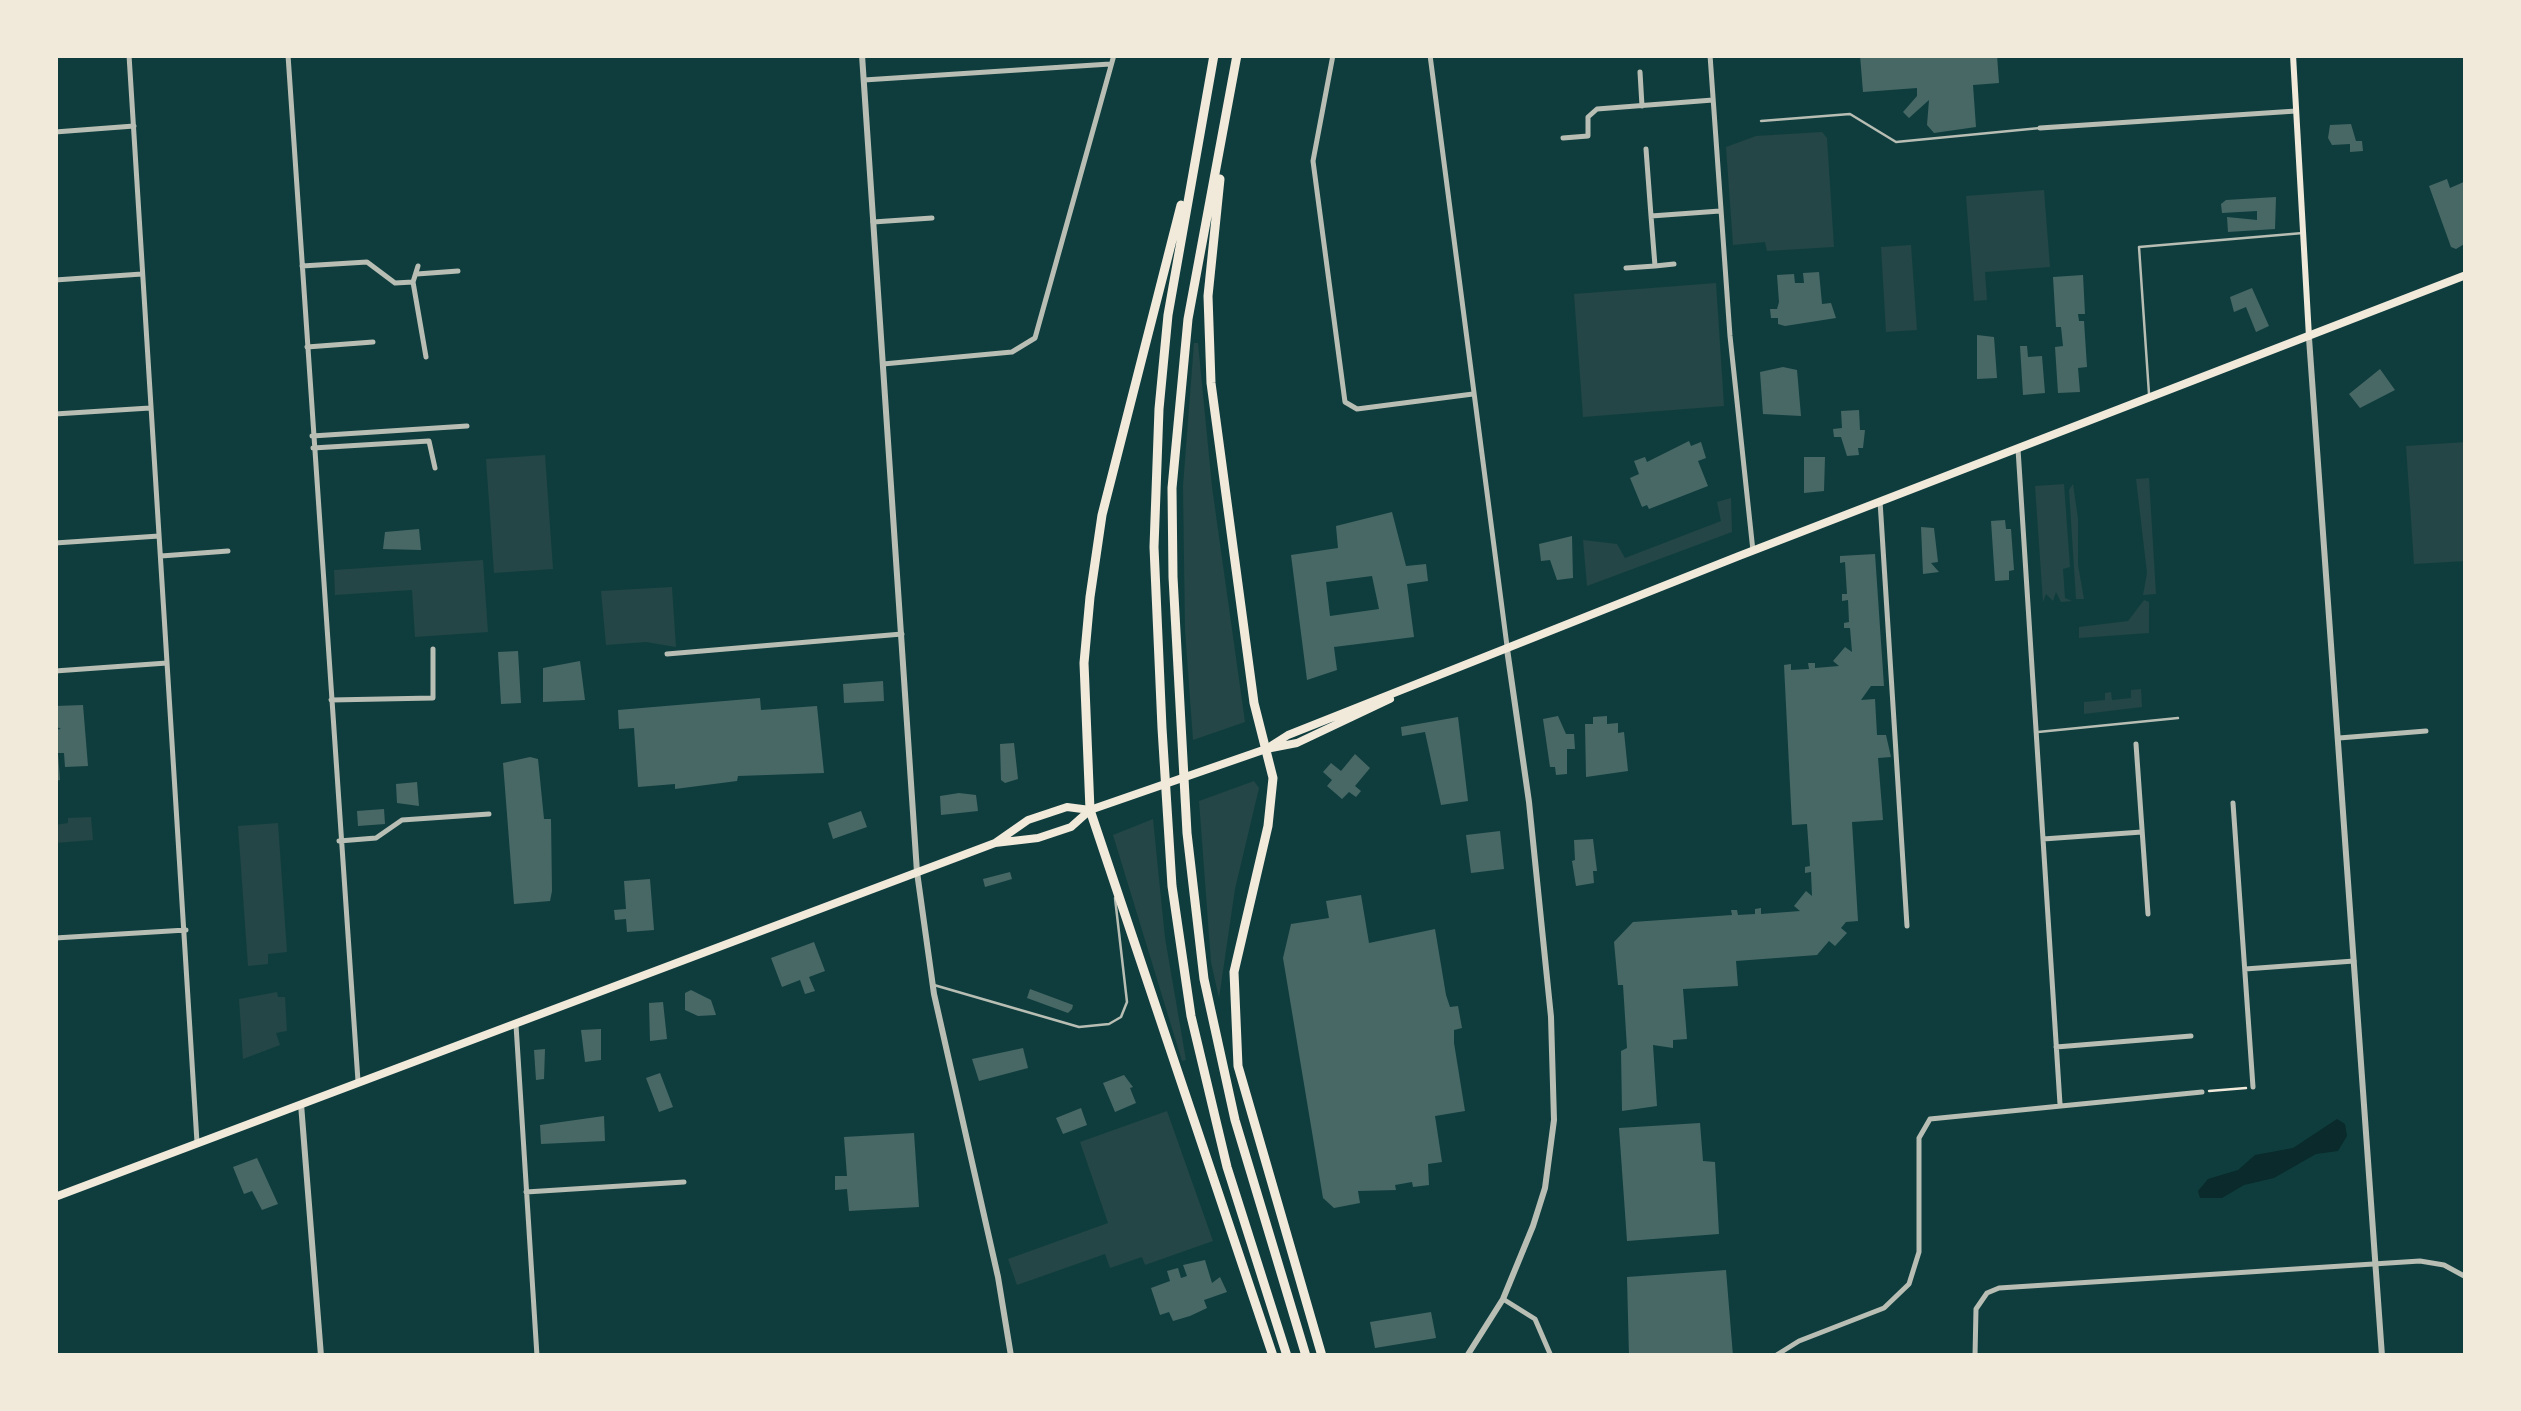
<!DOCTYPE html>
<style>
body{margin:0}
#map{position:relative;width:2521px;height:1411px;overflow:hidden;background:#0f3d3e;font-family:"Alegreya Sans",sans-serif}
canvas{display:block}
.frame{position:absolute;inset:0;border:58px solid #f1e9da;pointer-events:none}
</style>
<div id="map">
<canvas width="2521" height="1411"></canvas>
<div class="frame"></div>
</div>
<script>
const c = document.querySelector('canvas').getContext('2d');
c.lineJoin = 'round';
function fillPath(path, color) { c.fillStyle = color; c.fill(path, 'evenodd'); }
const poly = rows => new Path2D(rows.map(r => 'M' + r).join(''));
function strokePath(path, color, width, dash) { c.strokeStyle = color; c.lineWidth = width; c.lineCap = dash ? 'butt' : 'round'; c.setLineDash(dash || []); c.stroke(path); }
fillPath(poly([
 [1822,132,1827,138,1834,247,1767,251,1765,242,1733,245,1726,147,1756,136],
 [2044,190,2050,267,1985,272,1987,300,1974,301,1966,196],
 [1911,245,1917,330,1886,332,1881,247],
 [1716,283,1724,406,1583,417,1574,294],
 [1194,343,1198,343,1212,487,1245,722,1193,740,1185,630,1183,486],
 [2466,442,2466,561,2414,564,2406,446],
 [545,455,553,569,494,573,486,459],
 [2149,478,2156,594,2143,595,2147,573,2136,479],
 [2064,484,2070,567,2063,569,2065,598,2072,601,2061,602,2056,592,2053,601,2046,594,2043,602,2035,486],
 [2073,484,2078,519,2078,565,2084,599,2076,599,2069,490],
 [1731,498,1732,532,1587,586,1583,540,1617,544,1625,558,1721,521,1717,502],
 [483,560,488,632,415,637,412,590,335,595,334,570],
 [672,587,676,647,646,642,606,645,601,591],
 [2144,600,2149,602,2149,633,2079,638,2079,627,2128,621],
 [2141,689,2142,707,2084,714,2084,702,2105,700,2105,693,2111,692,2112,700,2131,698,2131,690],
 [1254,781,1259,788,1235,889,1219,998,1211,962,1199,801],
 [91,817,93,840,55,843,55,825,68,823,68,818],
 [1153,819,1165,938,1186,1060,1182,1061,1113,835],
 [278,823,287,952,268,954,268,964,248,966,238,826],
 [277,992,278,997,285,997,287,1031,276,1033,280,1045,243,1059,239,999],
 [1167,1111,1213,1241,1145,1265,1142,1257,1110,1268,1105,1254,1017,1285,1008,1259,1108,1223,1080,1142]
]), '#244646');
fillPath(poly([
 [2337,1119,2345,1124,2347,1136,2338,1151,2316,1154,2274,1178,2244,1185,2222,1198,2200,1198,2198,1191,2208,1179,2238,1170,2255,1155,2293,1148]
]), '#0a2a2b');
fillPath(poly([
 [1860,55,1997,55,1999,83,1973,85,1976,127,1934,133,1927,125,1929,100,1909,118,1903,112,1917,96,1917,88,1863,92],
 [2351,124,2356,141,2362,141,2363,151,2350,152,2350,144,2332,145,2328,138,2330,125],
 [2447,179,2450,188,2466,181,2466,243,2456,249,2451,247,2429,186],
 [2276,197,2275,229,2228,232,2227,217,2257,220,2257,211,2222,213,2221,204,2226,200],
 [1819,272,1822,304,1831,303,1836,318,1785,326,1778,324,1778,318,1771,318,1770,309,1777,309,1779,302,1777,275,1794,274,1795,283,1804,283,1803,273],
 [2083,275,2085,314,2078,314,2079,321,2084,321,2087,367,2078,368,2080,392,2058,393,2055,347,2063,346,2061,327,2056,327,2053,277],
 [2252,288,2269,326,2256,332,2246,307,2234,312,2230,297],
 [1977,335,1994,337,1997,378,1977,379],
 [2020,346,2027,346,2028,357,2042,356,2045,393,2023,395],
 [1783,367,1797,370,1801,416,1763,414,1760,372],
 [2380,369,2395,390,2360,408,2349,394],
 [1859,410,1860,430,1865,430,1863,448,1858,448,1859,455,1847,456,1841,437,1834,437,1833,429,1842,428,1841,411],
 [1689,441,1691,446,1701,442,1706,458,1698,461,1708,486,1649,509,1647,505,1642,507,1630,478,1639,474,1634,461,1645,457,1647,462],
 [1804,457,1825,457,1824,491,1804,493],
 [1392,512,1406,566,1426,564,1428,581,1407,584,1414,637,1334,647,1337,670,1307,680,1291,555,1338,548,1336,526],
 [1372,576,1379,609,1330,616,1326,582],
 [2005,520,2006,529,2011,529,2014,570,2009,571,2009,580,1995,581,1991,521],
 [1921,527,1934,528,1938,562,1931,563,1939,572,1923,574],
 [419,529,421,550,383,549,385,532],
 [1572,536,1573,578,1557,580,1550,560,1541,561,1539,544],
 [1875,554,1884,686,1871,686,1861,700,1875,699,1877,735,1886,735,1891,757,1878,758,1883,820,1852,822,1858,921,1846,922,1841,928,1847,933,1835,946,1829,941,1817,955,1736,961,1738,986,1683,989,1687,1039,1673,1040,1673,1048,1653,1045,1657,1106,1622,1111,1621,1051,1627,1048,1623,985,1618,985,1614,942,1633,922,1732,915,1731,910,1737,910,1738,915,1755,914,1755,909,1761,908,1761,914,1800,911,1794,906,1806,891,1812,896,1811,872,1805,873,1805,867,1810,866,1807,824,1792,825,1784,665,1791,664,1791,670,1809,669,1808,663,1815,663,1815,668,1839,666,1833,661,1845,647,1852,652,1850,628,1844,628,1844,623,1849,622,1848,600,1842,601,1842,594,1847,594,1845,562,1840,563,1840,556],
 [518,651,521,703,501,704,498,652],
 [580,661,585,700,543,702,543,668],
 [883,681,884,701,844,703,843,684],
 [760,698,761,710,817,706,824,773,738,776,737,781,675,789,675,784,638,787,634,728,619,729,618,710],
 [83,705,88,766,65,767,64,753,58,753,60,780,55,781,55,730,61,729,55,726,55,706],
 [1558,716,1566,734,1574,734,1575,749,1567,749,1567,774,1556,775,1555,767,1550,767,1543,719],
 [1607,716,1607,724,1618,723,1618,733,1624,732,1628,771,1586,777,1585,724,1593,724,1593,717],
 [1458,717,1468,801,1441,805,1425,732,1402,736,1401,727],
 [1014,743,1018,779,1005,783,1001,780,1000,744],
 [1355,754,1370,768,1355,786,1361,791,1356,797,1349,792,1342,799,1327,786,1332,780,1323,772,1331,763,1341,771],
 [530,757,538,759,544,819,551,819,552,891,550,901,514,904,503,763],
 [417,782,419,806,397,803,396,784],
 [959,793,976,795,978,811,941,815,940,796],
 [384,809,385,824,358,826,357,811],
 [861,811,867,827,833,839,828,823],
 [1500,831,1504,869,1471,873,1466,835],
 [1593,839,1597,871,1593,871,1594,883,1576,886,1572,861,1575,860,1574,840],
 [1010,872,1012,879,985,887,983,879],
 [650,879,654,930,627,932,626,919,615,920,614,910,626,909,624,881],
 [1361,895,1369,943,1435,929,1446,995,1450,1007,1458,1006,1462,1028,1454,1030,1454,1043,1465,1111,1435,1116,1442,1162,1428,1164,1429,1185,1413,1187,1412,1182,1395,1185,1396,1190,1358,1191,1360,1203,1334,1208,1323,1198,1283,958,1291,924,1329,918,1326,901],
 [814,942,825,971,809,977,815,991,805,994,800,980,782,987,771,958],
 [1030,989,1073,1005,1072,1009,1068,1013,1027,998],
 [691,990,711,1000,716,1015,698,1016,685,1010,685,993],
 [663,1002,667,1039,650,1041,649,1003],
 [601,1029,601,1060,585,1062,581,1030],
 [1023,1048,1028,1068,979,1081,972,1059],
 [545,1049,544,1079,536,1080,534,1050],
 [660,1073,673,1107,659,1112,646,1078],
 [1124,1075,1133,1087,1130,1088,1136,1103,1115,1112,1103,1083],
 [1081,1108,1087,1125,1063,1134,1056,1118],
 [604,1116,605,1141,541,1144,540,1125],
 [1700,1123,1703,1161,1715,1162,1719,1234,1627,1241,1619,1128],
 [914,1133,919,1207,849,1211,847,1189,835,1190,835,1176,847,1176,844,1137],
 [257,1158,278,1204,262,1210,252,1191,244,1194,233,1167],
 [1205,1260,1212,1283,1220,1277,1227,1292,1204,1300,1207,1308,1190,1316,1173,1321,1169,1312,1160,1315,1151,1288,1170,1281,1167,1271,1178,1268,1181,1278,1187,1276,1183,1265],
 [1726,1270,1733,1356,1629,1356,1627,1277],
 [1431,1312,1436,1338,1375,1348,1370,1322]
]), '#486865');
strokePath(poly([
 [2209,1091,2246,1088]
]), '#f1e9da', 2.5);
strokePath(poly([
 [1761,121,1850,114,1896,142,2040,128],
 [2149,394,2139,247,2303,233],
 [2038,732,2178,718],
 [934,985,1079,1027,1109,1024,1121,1017,1127,1002,1115,898]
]), '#b8beb3', 2.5);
strokePath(poly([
 [129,55,197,1142],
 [288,55,358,1081],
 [1333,55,1313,161,1345,402,1357,409,1473,394],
 [1430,55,1507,646],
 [1710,55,1730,336,1753,551],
 [1640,72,1642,106],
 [864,80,1110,64],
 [2040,128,2296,111],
 [55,132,134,126],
 [1563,138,1588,136,1588,117,1597,109,1713,100],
 [1646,149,1651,216,1720,211],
 [873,222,932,218],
 [302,266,367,262,395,283,413,282,418,266],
 [1655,266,1674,264],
 [1626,268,1655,266,1651,216],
 [417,274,458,271],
 [55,280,142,274],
 [413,282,426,357],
 [307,347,373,342],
 [883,364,1012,352,1035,338,1114,55],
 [55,414,150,408],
 [312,436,467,426],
 [313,448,429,441,435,468],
 [2018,449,2060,1104],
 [1880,501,1907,926],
 [55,543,159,536],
 [161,556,228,551],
 [667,654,902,634],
 [55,671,167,663],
 [331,700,433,698,433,649],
 [2339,738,2426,731],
 [2136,744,2148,914],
 [2233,803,2253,1087],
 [2043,839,2142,832],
 [339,841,376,838,402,820,489,814],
 [55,938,186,930],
 [2245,969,2354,961],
 [516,1025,537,1356],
 [2056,1047,2191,1036],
 [526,1192,684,1182],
 [1503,1299,1535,1319,1551,1356],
 [1775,1356,1799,1341,1884,1308,1909,1284,1919,1252,1919,1138,1930,1119,2202,1092],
 [1975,1356,1976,1309,1987,1293,1999,1288,2420,1261,2444,1265,2466,1277]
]), '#b8beb3', 5);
strokePath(poly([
 [862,55,917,872,934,994,998,1277,1011,1356],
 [2309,338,2382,1356],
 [301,1104,321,1356],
 [1467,1356,1503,1299,1533,1226,1545,1188,1554,1120,1551,1017,1529,802,1507,649]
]), '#b8beb3', 6);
strokePath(poly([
 [2293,55,2309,337]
]), '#f1e9da', 6);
strokePath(poly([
 [1266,749,1297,743,1390,699],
 [995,843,1038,838,1071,827,1090,810,1266,749,1288,735,1739,556,2466,275],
 [55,1197,995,843,1028,820,1067,807,1090,810]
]), '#f1e9da', 8);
strokePath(poly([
 [1214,55,1168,315,1159,409,1154,547,1162,728,1172,886,1191,1016,1227,1167,1287,1356],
 [1237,55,1188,319,1172,488,1173,577,1187,833,1204,979,1235,1120,1306,1356],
 [1220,179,1208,296,1211,383,1254,703,1273,778,1268,826,1234,972,1238,1066,1322,1356],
 [1181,205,1102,515,1090,597,1084,663,1090,810,1273,1356]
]), '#f1e9da', 9);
</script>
